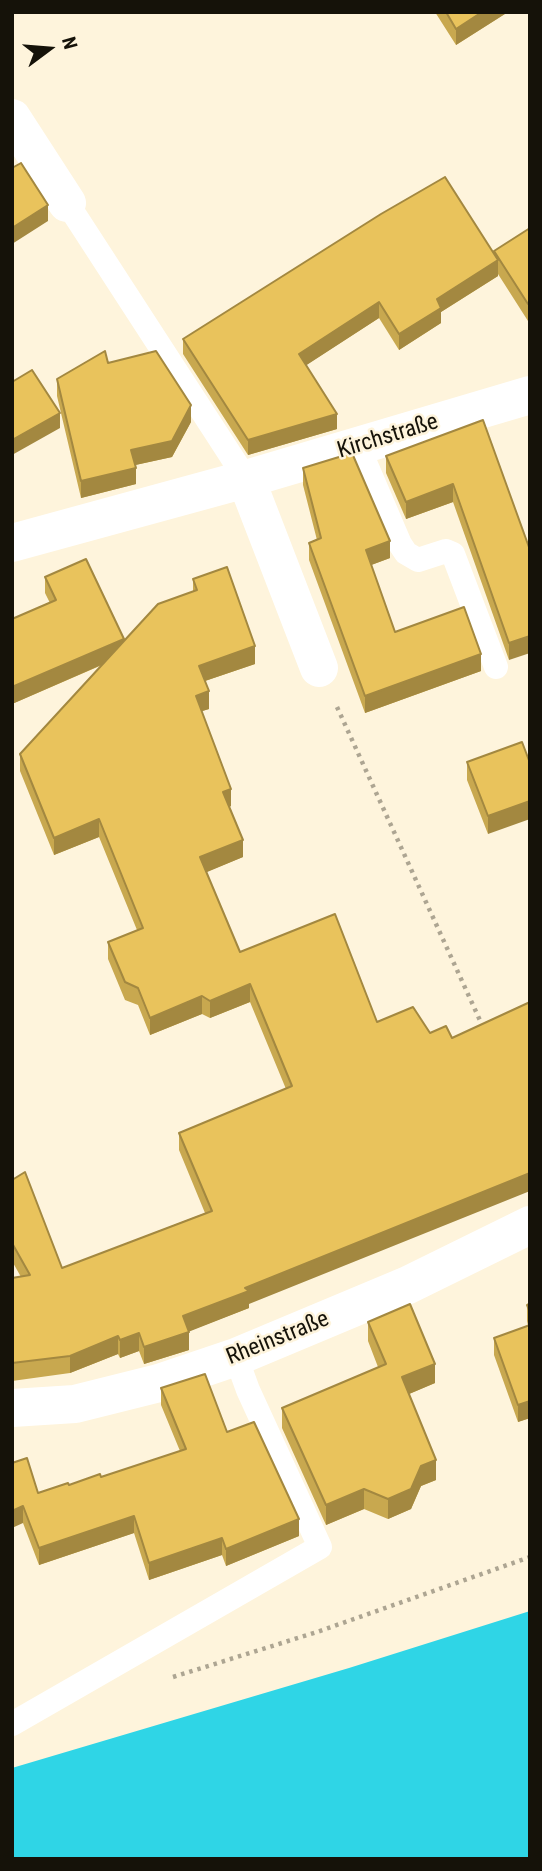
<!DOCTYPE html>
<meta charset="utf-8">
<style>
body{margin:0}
#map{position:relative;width:542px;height:1871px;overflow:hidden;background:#fef4dc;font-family:"Roboto Condensed",sans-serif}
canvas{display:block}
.frame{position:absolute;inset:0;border:14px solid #151209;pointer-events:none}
.north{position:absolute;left:14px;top:14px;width:70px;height:70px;-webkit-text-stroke:5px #fef4dc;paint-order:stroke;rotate:74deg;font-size:19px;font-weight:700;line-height:28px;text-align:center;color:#151209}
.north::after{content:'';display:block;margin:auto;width:24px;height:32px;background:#151209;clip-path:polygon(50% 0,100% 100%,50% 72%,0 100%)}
</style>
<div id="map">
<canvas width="542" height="1871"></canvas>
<div class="frame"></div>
<div class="north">N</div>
</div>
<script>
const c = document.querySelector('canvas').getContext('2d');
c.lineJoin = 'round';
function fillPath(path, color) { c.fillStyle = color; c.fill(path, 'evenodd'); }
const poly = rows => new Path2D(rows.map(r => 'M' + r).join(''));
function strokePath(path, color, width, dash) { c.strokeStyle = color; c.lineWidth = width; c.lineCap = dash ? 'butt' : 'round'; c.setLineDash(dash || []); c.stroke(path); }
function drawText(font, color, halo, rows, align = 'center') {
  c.font = font + ' "Roboto Condensed",sans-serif'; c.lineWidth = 5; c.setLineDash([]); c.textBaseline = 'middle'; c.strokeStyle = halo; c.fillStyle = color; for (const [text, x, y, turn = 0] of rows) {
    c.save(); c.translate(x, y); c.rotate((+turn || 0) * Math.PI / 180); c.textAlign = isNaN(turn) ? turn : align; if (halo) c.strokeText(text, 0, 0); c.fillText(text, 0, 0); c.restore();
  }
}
fillPath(poly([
 [530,1611,530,1859,12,1859,12,1768,349,1668]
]), '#2fd5e6');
strokePath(poly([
 [337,707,483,1027],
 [173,1677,317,1632,530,1557]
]), '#ada592', 4.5, [3.5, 5]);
strokePath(poly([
 [67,203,246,479],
 [358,446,400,544,406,553,418,560,446,551,453,554,496,667],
 [12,1724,320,1547,248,1390,236,1357]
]), '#fff', 24);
strokePath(poly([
 [12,118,67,203],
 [246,479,319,668],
 [12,543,246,479,530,395],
 [12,1408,75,1404,159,1383,236,1357,408,1285,530,1225]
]), '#fff', 38);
fillPath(poly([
 [435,12,508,12,456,45],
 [530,228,528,321,498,274,498,276,441,312,441,323,399,350,379,318,306,365,337,429,248,455,183,354,183,339,494,254,494,251],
 [108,363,191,422,172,457,135,465,136,484,81,498,57,396,57,379],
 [483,420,530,550,509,660,453,502,406,519,386,473,386,456],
 [303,468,390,558,371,565,395,632,481,671,365,713,309,560,309,543,317,540,303,485],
 [45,577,124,641,193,592,193,579,255,664,205,681,209,709,202,711,231,806,229,807,243,857,206,872,240,952,335,914,249,1304,249,1308,189,1331,189,1350,144,1364,139,1351,120,1358,118,1354,70,1373,12,1381,12,1278,21,1277,12,1261,12,1180,62,1268,205,1213,179,1150,179,1133,286,1089,250,1002,210,1018,202,1014,150,1035,138,1005,125,1000,108,959,108,942,137,930,99,837,54,855,20,771,20,754,102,665,12,704,50,603,45,593],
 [522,742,488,834,467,780,467,762],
 [530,1303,530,1418,518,1422,494,1355,494,1338,528,1326,527,1321,527,1305],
 [368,1322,435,1383,409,1394,436,1480,421,1486,411,1509,388,1519,364,1509,326,1525,282,1428,282,1408,378,1367,368,1341],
 [161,1388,227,1432,299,1536,226,1566,222,1555,149,1580,134,1533,39,1565,23,1523,12,1463,38,1493,101,1477,180,1451,161,1405]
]), '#c8a84f');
fillPath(poly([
 [482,12,508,12,456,45,456,29],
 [48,205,48,221,12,244,12,228],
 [498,260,498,276,441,312,441,323,399,350,399,334,437,299],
 [379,302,379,318,299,370,299,354],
 [530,303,530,320,528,321,528,304],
 [191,405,191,422,172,457,131,466,131,450],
 [60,413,60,428,12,455,12,440],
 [337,414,337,429,248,455,248,440],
 [136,468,136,484,81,498,81,481],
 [453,484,453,502,406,519,406,502],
 [390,541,390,558,366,567,366,550],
 [530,636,530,653,509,660,509,643],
 [124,639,124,655,12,704,12,687],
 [255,646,255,664,199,683,199,666],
 [481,654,481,671,365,713,365,696],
 [209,691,209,709,196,713,196,696],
 [231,789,231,806,223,810,223,792],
 [530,801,530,819,488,834,488,816],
 [99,819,99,837,54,855,54,838],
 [243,840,243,857,200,875,200,857],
 [250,984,250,1002,210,1018,210,1001],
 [202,996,202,1014,150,1035,150,1018],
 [530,1173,530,1191,249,1304,249,1308,183,1334,183,1316,245,1288],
 [189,1332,189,1350,144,1364,144,1347],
 [139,1333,139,1351,120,1358,120,1340],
 [118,1336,118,1354,70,1373,70,1356],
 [435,1364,435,1383,402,1397,402,1377],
 [530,1401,530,1418,518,1422,518,1405],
 [436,1460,436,1480,421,1486,411,1509,388,1519,388,1499,421,1466],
 [364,1489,364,1509,326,1525,326,1505],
 [23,1506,23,1523,12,1528,12,1511],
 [134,1516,134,1533,39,1565,39,1548],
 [299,1519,299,1536,226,1566,226,1549],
 [222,1538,222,1555,149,1580,149,1563]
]), '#a38840');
const building = poly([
 [446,12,482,12,456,29,446,12],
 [21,163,48,205,12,228,12,168,21,163],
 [445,177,498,260,437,299,441,308,399,334,379,302,299,354,337,414,248,440,183,339,381,214,445,177],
 [530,228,530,303,528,304,494,251,530,228],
 [105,351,108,363,156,351,191,405,172,441,131,450,136,468,81,481,57,379,105,351],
 [32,370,60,413,12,440,12,382,32,370],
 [483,420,530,550,530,636,509,643,453,484,406,502,386,456,483,420],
 [352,453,390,541,366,550,395,632,464,607,481,654,365,696,309,543,321,538,303,468,352,453],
 [86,559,124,639,12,687,12,619,56,600,45,577,86,559],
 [227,567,255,646,199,666,209,691,196,696,231,789,223,792,243,840,200,857,240,952,335,914,377,1022,413,1007,430,1033,446,1026,452,1038,530,1002,530,1173,245,1288,249,1291,183,1316,189,1332,144,1347,139,1333,120,1340,118,1336,70,1356,12,1363,12,1278,30,1275,12,1243,12,1180,25,1172,62,1268,212,1211,179,1133,292,1086,250,984,210,1001,202,996,150,1018,138,988,125,982,108,942,143,928,99,819,54,838,20,754,158,604,197,590,193,579,227,567],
 [522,742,530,763,530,801,488,816,467,762,522,742],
 [530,1303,530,1313,527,1305,530,1303],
 [410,1304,435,1364,402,1377,436,1460,421,1466,411,1489,388,1499,364,1489,326,1505,282,1408,386,1364,368,1322,410,1304],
 [530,1325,530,1401,518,1405,494,1338,530,1325],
 [205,1374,227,1432,254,1422,299,1519,226,1549,222,1538,149,1563,134,1516,39,1548,23,1506,12,1511,12,1463,27,1458,38,1493,68,1483,69,1485,100,1474,101,1477,186,1449,161,1388,205,1374]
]);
fillPath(building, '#e9c35c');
strokePath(building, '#a38840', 2);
drawText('23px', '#151209', '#fef4dc', [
 ["Kirchstraße",388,437,-17],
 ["Rheinstraße",278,1339,-22]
]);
</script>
